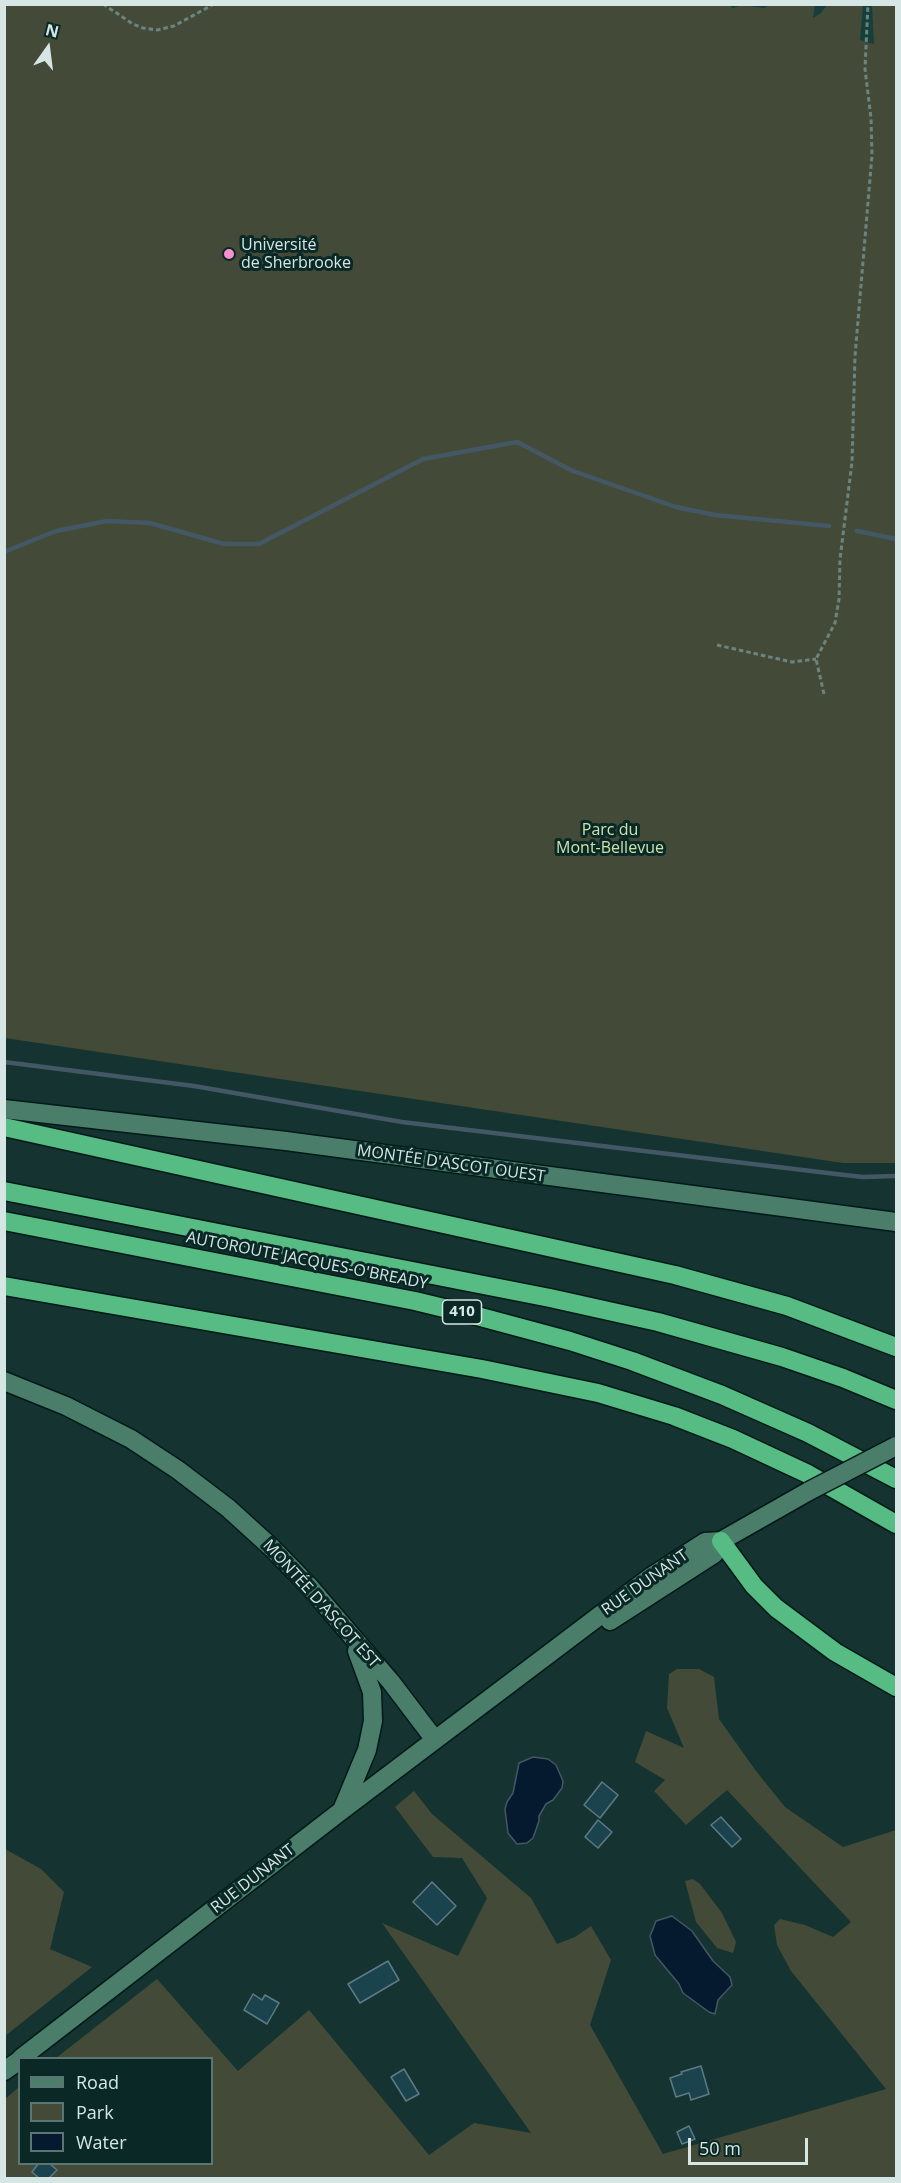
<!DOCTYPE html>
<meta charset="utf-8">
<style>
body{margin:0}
#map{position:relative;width:901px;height:2183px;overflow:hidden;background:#153330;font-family:"Open Sans",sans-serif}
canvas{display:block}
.frame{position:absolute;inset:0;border:6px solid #d5e6e4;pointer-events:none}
.legend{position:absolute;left:18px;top:2057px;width:195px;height:108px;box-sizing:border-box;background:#0a2926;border:2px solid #5b7572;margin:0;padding:8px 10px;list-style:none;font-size:18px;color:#d5e6e4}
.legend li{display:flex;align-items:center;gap:12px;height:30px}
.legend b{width:30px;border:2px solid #5b7572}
.north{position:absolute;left:18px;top:18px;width:60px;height:60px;-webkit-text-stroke:4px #0a2926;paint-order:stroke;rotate:14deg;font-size:16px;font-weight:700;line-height:24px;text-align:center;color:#d5e6e4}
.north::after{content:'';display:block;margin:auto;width:21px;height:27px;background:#d5e6e4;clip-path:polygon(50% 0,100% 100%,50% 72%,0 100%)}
.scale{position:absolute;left:688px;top:2138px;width:120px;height:27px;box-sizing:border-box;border:3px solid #d5e6e4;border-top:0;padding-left:8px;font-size:18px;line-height:21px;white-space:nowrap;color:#d5e6e4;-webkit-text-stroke:4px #0a2926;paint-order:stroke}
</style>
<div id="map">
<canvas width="901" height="2183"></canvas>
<div class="frame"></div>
<ul class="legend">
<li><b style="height:8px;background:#4a7e6b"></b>Road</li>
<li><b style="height:16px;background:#434b38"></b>Park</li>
<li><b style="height:16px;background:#051a2e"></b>Water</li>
</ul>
<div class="north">N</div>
<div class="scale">50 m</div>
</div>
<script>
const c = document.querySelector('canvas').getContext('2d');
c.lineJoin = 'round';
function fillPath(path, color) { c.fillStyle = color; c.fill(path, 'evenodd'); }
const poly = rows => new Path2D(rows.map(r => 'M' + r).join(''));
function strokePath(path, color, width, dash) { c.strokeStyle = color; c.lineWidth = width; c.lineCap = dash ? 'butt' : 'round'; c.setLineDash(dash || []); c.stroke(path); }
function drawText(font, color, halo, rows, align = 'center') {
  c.font = font + ' "Open Sans",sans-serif'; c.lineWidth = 6; c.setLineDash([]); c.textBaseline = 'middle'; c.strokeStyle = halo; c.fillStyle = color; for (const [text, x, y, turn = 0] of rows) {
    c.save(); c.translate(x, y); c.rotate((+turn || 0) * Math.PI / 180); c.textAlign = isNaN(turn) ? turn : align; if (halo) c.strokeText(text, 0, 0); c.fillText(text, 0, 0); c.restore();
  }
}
fillPath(poly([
 [707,5,894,5,875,44]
]), '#163f3c');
fillPath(poly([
 [727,4,733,8,742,5,764,8,770,5,815,5,813,18,821,13,827,5,863,5,860,40,874,44,872,5,896,5,896,1163,843,1163,5,1038,5,5],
 [677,1669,699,1669,714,1677,719,1719,756,1771,785,1807,843,1847,896,1830,896,2178,5,2178,5,2099,19,2087,20,2164,212,2164,212,2058,56,2058,157,1979,238,2071,309,2010,429,2155,474,2123,531,2133,382,1923,458,1956,487,1898,462,1858,433,1857,395,1807,414,1791,432,1814,531,1898,557,1944,575,1937,591,1926,611,1960,590,2025,663,2154,886,2089,791,1971,777,1945,774,1925,780,1919,805,1925,833,1937,851,1922,727,1790,686,1825,654,1791,665,1780,635,1762,646,1731,684,1748,667,1708,669,1674],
 [5,1849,41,1869,64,1892,50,1949,92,1967,5,2036],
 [693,1879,700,1884,722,1913,736,1942,733,1953,717,1948,696,1922,685,1881]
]), '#434b38');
const water = poly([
 [533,1757,548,1759,556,1765,563,1781,562,1788,553,1800,546,1804,539,1816,539,1821,533,1838,527,1843,517,1844,508,1833,505,1809,507,1802,513,1793,519,1763,533,1757],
 [672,1916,692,1931,713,1961,730,1977,732,1985,718,2000,715,2014,709,2012,683,1993,679,1984,655,1955,650,1936,653,1929,656,1921,672,1916]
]);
fillPath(water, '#051a2e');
strokePath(water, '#435765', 1.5);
strokePath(poly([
 [857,531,896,539],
 [4,552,56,531,107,521,150,523,224,544,259,544,423,459,517,442,573,471,676,507,715,515,829,526],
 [4,1062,194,1086,402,1122,836,1174,863,1177,896,1176]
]), '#435765', 4.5);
const building = poly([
 [602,1782,618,1795,600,1818,584,1805,602,1782],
 [721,1817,741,1839,732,1847,711,1825,721,1817],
 [598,1820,612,1832,598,1848,585,1837,598,1820],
 [432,1882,456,1906,437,1925,413,1902,432,1882],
 [388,1961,399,1980,360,2003,348,1984,388,1961],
 [253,1994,262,2000,265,1995,279,2003,267,2024,244,2010,253,1994],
 [701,2066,709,2094,691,2100,689,2093,676,2097,670,2078,682,2074,681,2072,701,2066],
 [404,2069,419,2094,406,2101,391,2077,404,2069],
 [689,2126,695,2139,682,2144,677,2132,689,2126],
 [39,2163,49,2163,57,2170,49,2178,39,2178,32,2172,39,2163]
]);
fillPath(building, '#1b434e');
strokePath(building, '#5d7b84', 1.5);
const secondary = poly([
 [4,1109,286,1141,896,1222],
 [4,1381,66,1406,131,1439,178,1470,228,1508,272,1548,309,1586,391,1682,435,1740],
 [610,1621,714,1554,721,1541],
 [342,1810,367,1750,373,1721,372,1692,357,1651],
 [21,2058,341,1811,652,1576,705,1542,721,1541,809,1491],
 [4,2071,20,2060]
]);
const highway = poly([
 [4,1127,675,1275,787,1306,896,1347],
 [4,1191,550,1298,658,1322,782,1357,843,1378,896,1400],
 [4,1221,415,1301,477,1316,570,1341,632,1361,722,1395,808,1433,896,1479],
 [4,1286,482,1369,598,1393,674,1416,733,1439,808,1474,896,1524],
 [721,1541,754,1586,776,1608,835,1652,896,1687]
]);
strokePath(secondary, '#001a18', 21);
strokePath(highway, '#001a18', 21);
strokePath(poly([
 [103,4,133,24,143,28,157,30,174,26,214,4],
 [717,645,792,662,816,659],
 [824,694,816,659,835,623,839,599,840,559,852,462,855,356,872,155,871,118,865,69,868,4]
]), '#6b8481', 3, [4.5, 3]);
strokePath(secondary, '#4a7e6b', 18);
strokePath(highway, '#56bc83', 18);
const secondaryBridge = poly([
 [809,1491,896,1446]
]);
strokePath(secondaryBridge, '#001a18', 21, []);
strokePath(secondaryBridge, '#4a7e6b', 18);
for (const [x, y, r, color] of [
 [229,254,6,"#f690cf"]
]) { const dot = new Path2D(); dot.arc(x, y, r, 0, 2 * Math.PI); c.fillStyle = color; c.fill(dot); strokePath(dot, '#0a2926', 2); }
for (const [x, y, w] of [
 [462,1312,39]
]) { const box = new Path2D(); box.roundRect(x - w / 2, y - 12, w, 24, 4.5); c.fillStyle = '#0a2926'; c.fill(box); strokePath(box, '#d5e6e4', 1.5); }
drawText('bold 15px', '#d5e6e4', null, [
 ["410",462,1312]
]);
drawText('16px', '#d5e6e4', '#0a2926', [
 ["Université",241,245],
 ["de Sherbrooke",241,263]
], 'left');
drawText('16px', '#cce2aa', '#0a2926', [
 ["Parc du",610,830],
 ["Mont-Bellevue",610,848]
]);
drawText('16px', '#d5e6e4', '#0a2926', [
 ["MONTÉE D'ASCOT OUEST",451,1164,8],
 ["AUTOROUTE JACQUES-O'BREADY",307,1261,11],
 ["RUE DUNANT",645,1583,-35],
 ["MONTÉE D'ASCOT EST",321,1604,48],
 ["RUE DUNANT",253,1879,-38]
]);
</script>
